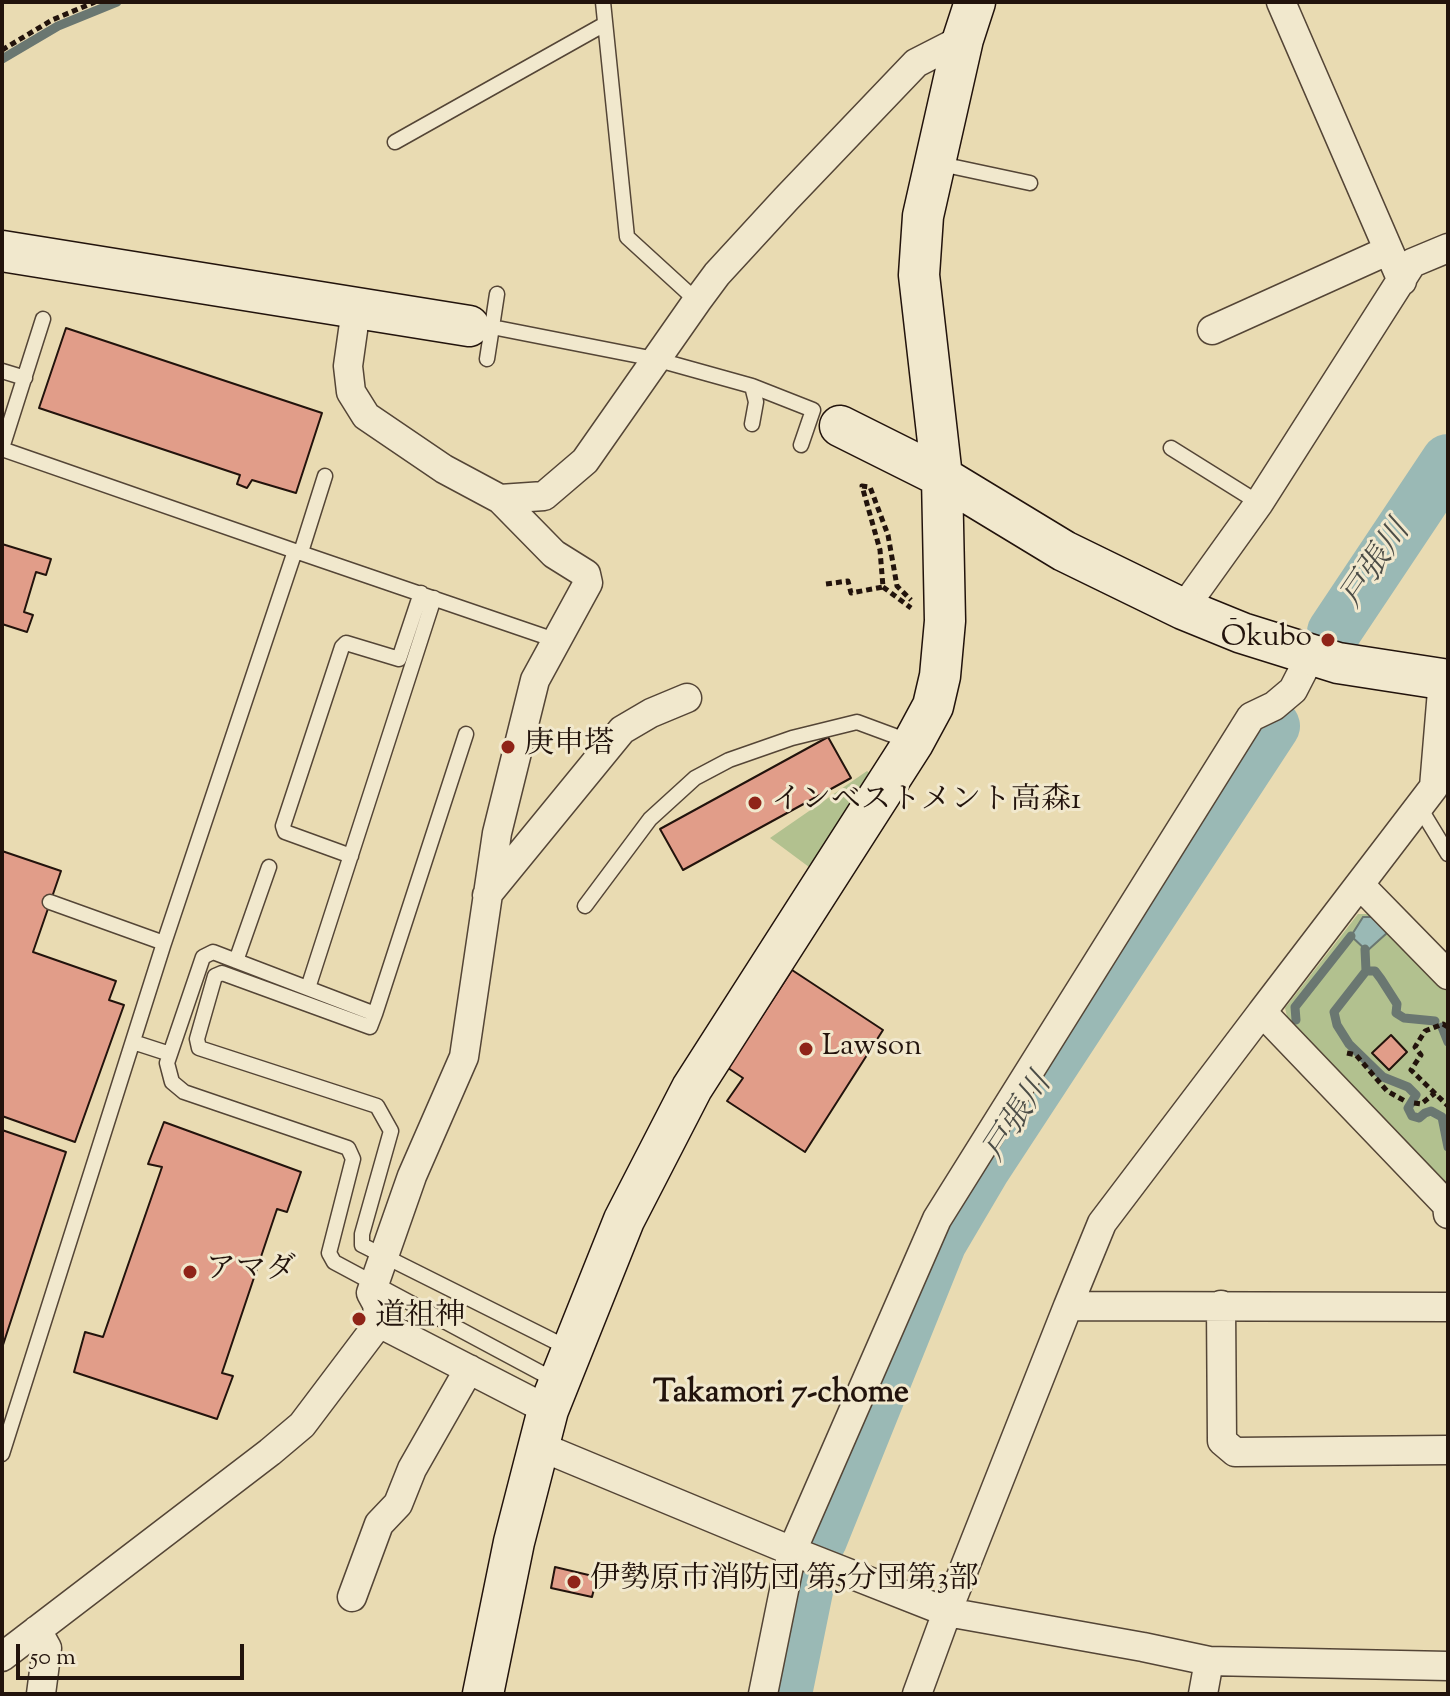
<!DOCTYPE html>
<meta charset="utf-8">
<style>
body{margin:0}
#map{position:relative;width:1450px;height:1696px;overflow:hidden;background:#e9dbb2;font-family:"Sorts Mill Goudy",serif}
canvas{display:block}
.frame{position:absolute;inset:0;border:4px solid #22130c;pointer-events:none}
.scale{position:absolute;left:16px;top:1644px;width:228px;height:36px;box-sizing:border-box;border:4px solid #22130c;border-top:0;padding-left:10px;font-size:24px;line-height:28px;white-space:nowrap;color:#22130c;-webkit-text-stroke:6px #f1e8cd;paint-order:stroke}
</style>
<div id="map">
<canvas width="1450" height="1696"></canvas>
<div class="frame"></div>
<div class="scale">50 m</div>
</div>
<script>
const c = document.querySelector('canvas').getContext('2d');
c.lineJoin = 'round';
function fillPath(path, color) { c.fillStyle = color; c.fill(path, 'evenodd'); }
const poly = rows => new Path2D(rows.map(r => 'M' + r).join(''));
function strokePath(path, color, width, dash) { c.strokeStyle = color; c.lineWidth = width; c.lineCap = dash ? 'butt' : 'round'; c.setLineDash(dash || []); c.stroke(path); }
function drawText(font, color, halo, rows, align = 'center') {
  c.font = font + ' "Sorts Mill Goudy","Noto Serif JP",serif'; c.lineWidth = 6; c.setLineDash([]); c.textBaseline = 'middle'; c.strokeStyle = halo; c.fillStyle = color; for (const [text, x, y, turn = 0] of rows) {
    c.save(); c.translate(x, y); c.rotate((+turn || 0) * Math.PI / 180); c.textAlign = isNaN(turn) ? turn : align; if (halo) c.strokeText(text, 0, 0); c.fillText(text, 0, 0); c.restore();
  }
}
fillPath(poly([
 [867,771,871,774,809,867,770,838],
 [1358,914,1374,914,1448,991,1448,1192,1289,1025,1285,1008]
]), '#b2c18f');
const water = poly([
 [1363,917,1372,917,1387,933,1367,951,1351,936,1363,917]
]);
fillPath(water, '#9ab9b5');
strokePath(water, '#6a7771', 2);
strokePath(poly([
 [2,59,58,26,117,2],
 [1365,949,1366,971,1334,1012,1337,1025,1349,1044,1383,1077,1408,1087,1416,1095,1408,1108,1412,1116,1419,1118,1425,1113,1431,1111,1442,1117,1448,1147],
 [1366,971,1375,971,1381,979,1397,1004,1396,1013,1404,1018,1435,1021],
 [1296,1020,1295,1007,1351,936],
 [1442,1027,1448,1042]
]), '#6a7771', 9);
strokePath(poly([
 [1334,632,1448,461],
 [820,1540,940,1242,983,1169,1273,726],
 [785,1694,809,1576]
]), '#9ab9b5', 54);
const building = poly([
 [66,328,322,413,296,493,252,480,247,488,237,484,240,475,39,408,66,328],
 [2,544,51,559,46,575,36,572,24,612,33,615,27,632,2,624,2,544],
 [828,737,851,778,683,870,660,829,828,737],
 [2,851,61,871,33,952,116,981,109,1000,124,1005,75,1142,2,1116,2,851],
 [792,970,883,1030,805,1152,727,1101,743,1078,728,1068,792,970],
 [1391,1035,1407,1052,1389,1070,1372,1053,1391,1035],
 [164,1122,301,1172,287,1212,277,1209,222,1373,233,1376,217,1419,74,1372,85,1332,103,1337,162,1167,148,1164,164,1122],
 [2,1130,66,1152,2,1348,2,1130],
 [555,1567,597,1577,592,1597,551,1588,555,1567]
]);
fillPath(building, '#e19d89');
strokePath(building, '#22130c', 2);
const lane = poly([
 [603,2,627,237,697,301],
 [395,142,605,24],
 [936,163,1030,183],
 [492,327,497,294],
 [487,359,492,327,655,359,752,386,813,410,801,445],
 [2,371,25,378],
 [752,386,756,402,752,424],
 [2,448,43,319],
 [1171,448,1259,503],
 [2,449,295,551,164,943,50,902],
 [295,551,555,640],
 [301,552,325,476],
 [1420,808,1448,854],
 [351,856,285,832,283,826,342,647,346,643,399,659,421,593],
 [585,906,650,819,695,778,729,760,792,738,857,722,911,742],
 [236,961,269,867],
 [308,988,434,598],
 [375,1014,466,734],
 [133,1042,170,1054],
 [558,1382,334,1262,329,1253,353,1159,348,1148,184,1092,172,1082,167,1063,203,957,213,952,375,1014,370,1027,222,973,215,976,197,1039,199,1048,377,1106,391,1131,362,1234,362,1245,570,1349],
 [2,1454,164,943]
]);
const street = poly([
 [1281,2,1402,281],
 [356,309,348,366,351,392,366,416,444,469,500,499,544,496,585,461,697,301,717,274,786,199,916,63,963,39],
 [1212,330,1387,251],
 [1183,609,1259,503,1412,263,1448,248],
 [1443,679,1434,787,1262,1012,1447,1205,1448,1214],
 [1360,885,1448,975],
 [487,895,622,730,651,713,687,698],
 [1221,1305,1222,1441,1235,1452,1448,1450],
 [1068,1306,1102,1223,1262,1012],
 [379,1323,548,1410],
 [539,1446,792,1551,947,1612,1068,1306,1448,1307],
 [352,1597,379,1524,398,1504,412,1469,469,1369],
 [37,1630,47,1648,41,1694],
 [2,1657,270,1452,302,1425,379,1323,377,1304,371,1293,412,1176,464,1057,497,833,535,680,588,583,586,574,554,554,500,499],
 [763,1694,792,1551,937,1219,1251,717,1274,706,1293,690,1311,655],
 [917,1694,947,1612,1143,1647,1209,1661,1448,1666],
 [1203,1694,1209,1661]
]);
const secondary = poly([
 [2,251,469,326],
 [840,426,942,477,1064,551,1183,609,1242,633,1338,663,1448,680],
 [483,1694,514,1542,548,1410,624,1220,692,1088,913,743,933,706,940,676,945,621,942,477,919,275,923,216,963,39,975,2]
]);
strokePath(lane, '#544536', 17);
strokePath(street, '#544536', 31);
strokePath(secondary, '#22130c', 43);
strokePath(poly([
 [2,50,52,20,95,2],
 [826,584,848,581,851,593,883,587,880,550,862,486,870,487,888,535,897,586,911,600],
 [883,587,911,608],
 [1448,1027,1443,1024,1425,1031,1415,1047,1421,1055,1411,1070,1448,1106],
 [1347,1053,1356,1055,1387,1091,1405,1101],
 [1414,1103,1421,1104,1435,1093]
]), '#22130c', 5, [6, 4]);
strokePath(lane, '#f1e8cd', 14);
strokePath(street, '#f1e8cd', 28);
strokePath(secondary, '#f1e8cd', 40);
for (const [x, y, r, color] of [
 [1328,640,8,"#8f2418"],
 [508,747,8,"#8f2418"],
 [755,803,8,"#8f2418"],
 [806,1049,8,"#8f2418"],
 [190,1272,8,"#8f2418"],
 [359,1319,8,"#8f2418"],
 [574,1582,8,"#8f2418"]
]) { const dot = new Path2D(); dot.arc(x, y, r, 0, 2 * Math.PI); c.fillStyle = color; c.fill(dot); strokePath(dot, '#f1e8cd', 3); }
drawText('30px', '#22130c', '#f1e8cd', [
 ["Ōkubo",1312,640,"right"],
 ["庚申塔",524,747],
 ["インベストメント高森1",771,803],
 ["Lawson",822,1049],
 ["アマダ",206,1272],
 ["道祖神",375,1319],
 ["伊勢原市消防団 第5分団第3部",590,1582]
], 'left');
drawText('italic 32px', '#4c4d47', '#f1e8cd', [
 ["戸張川",1378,566,-56],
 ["戸張川",1020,1119,-57]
]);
drawText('bold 32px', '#22130c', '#f1e8cd', [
 ["Takamori 7-chome",781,1396]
]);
</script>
